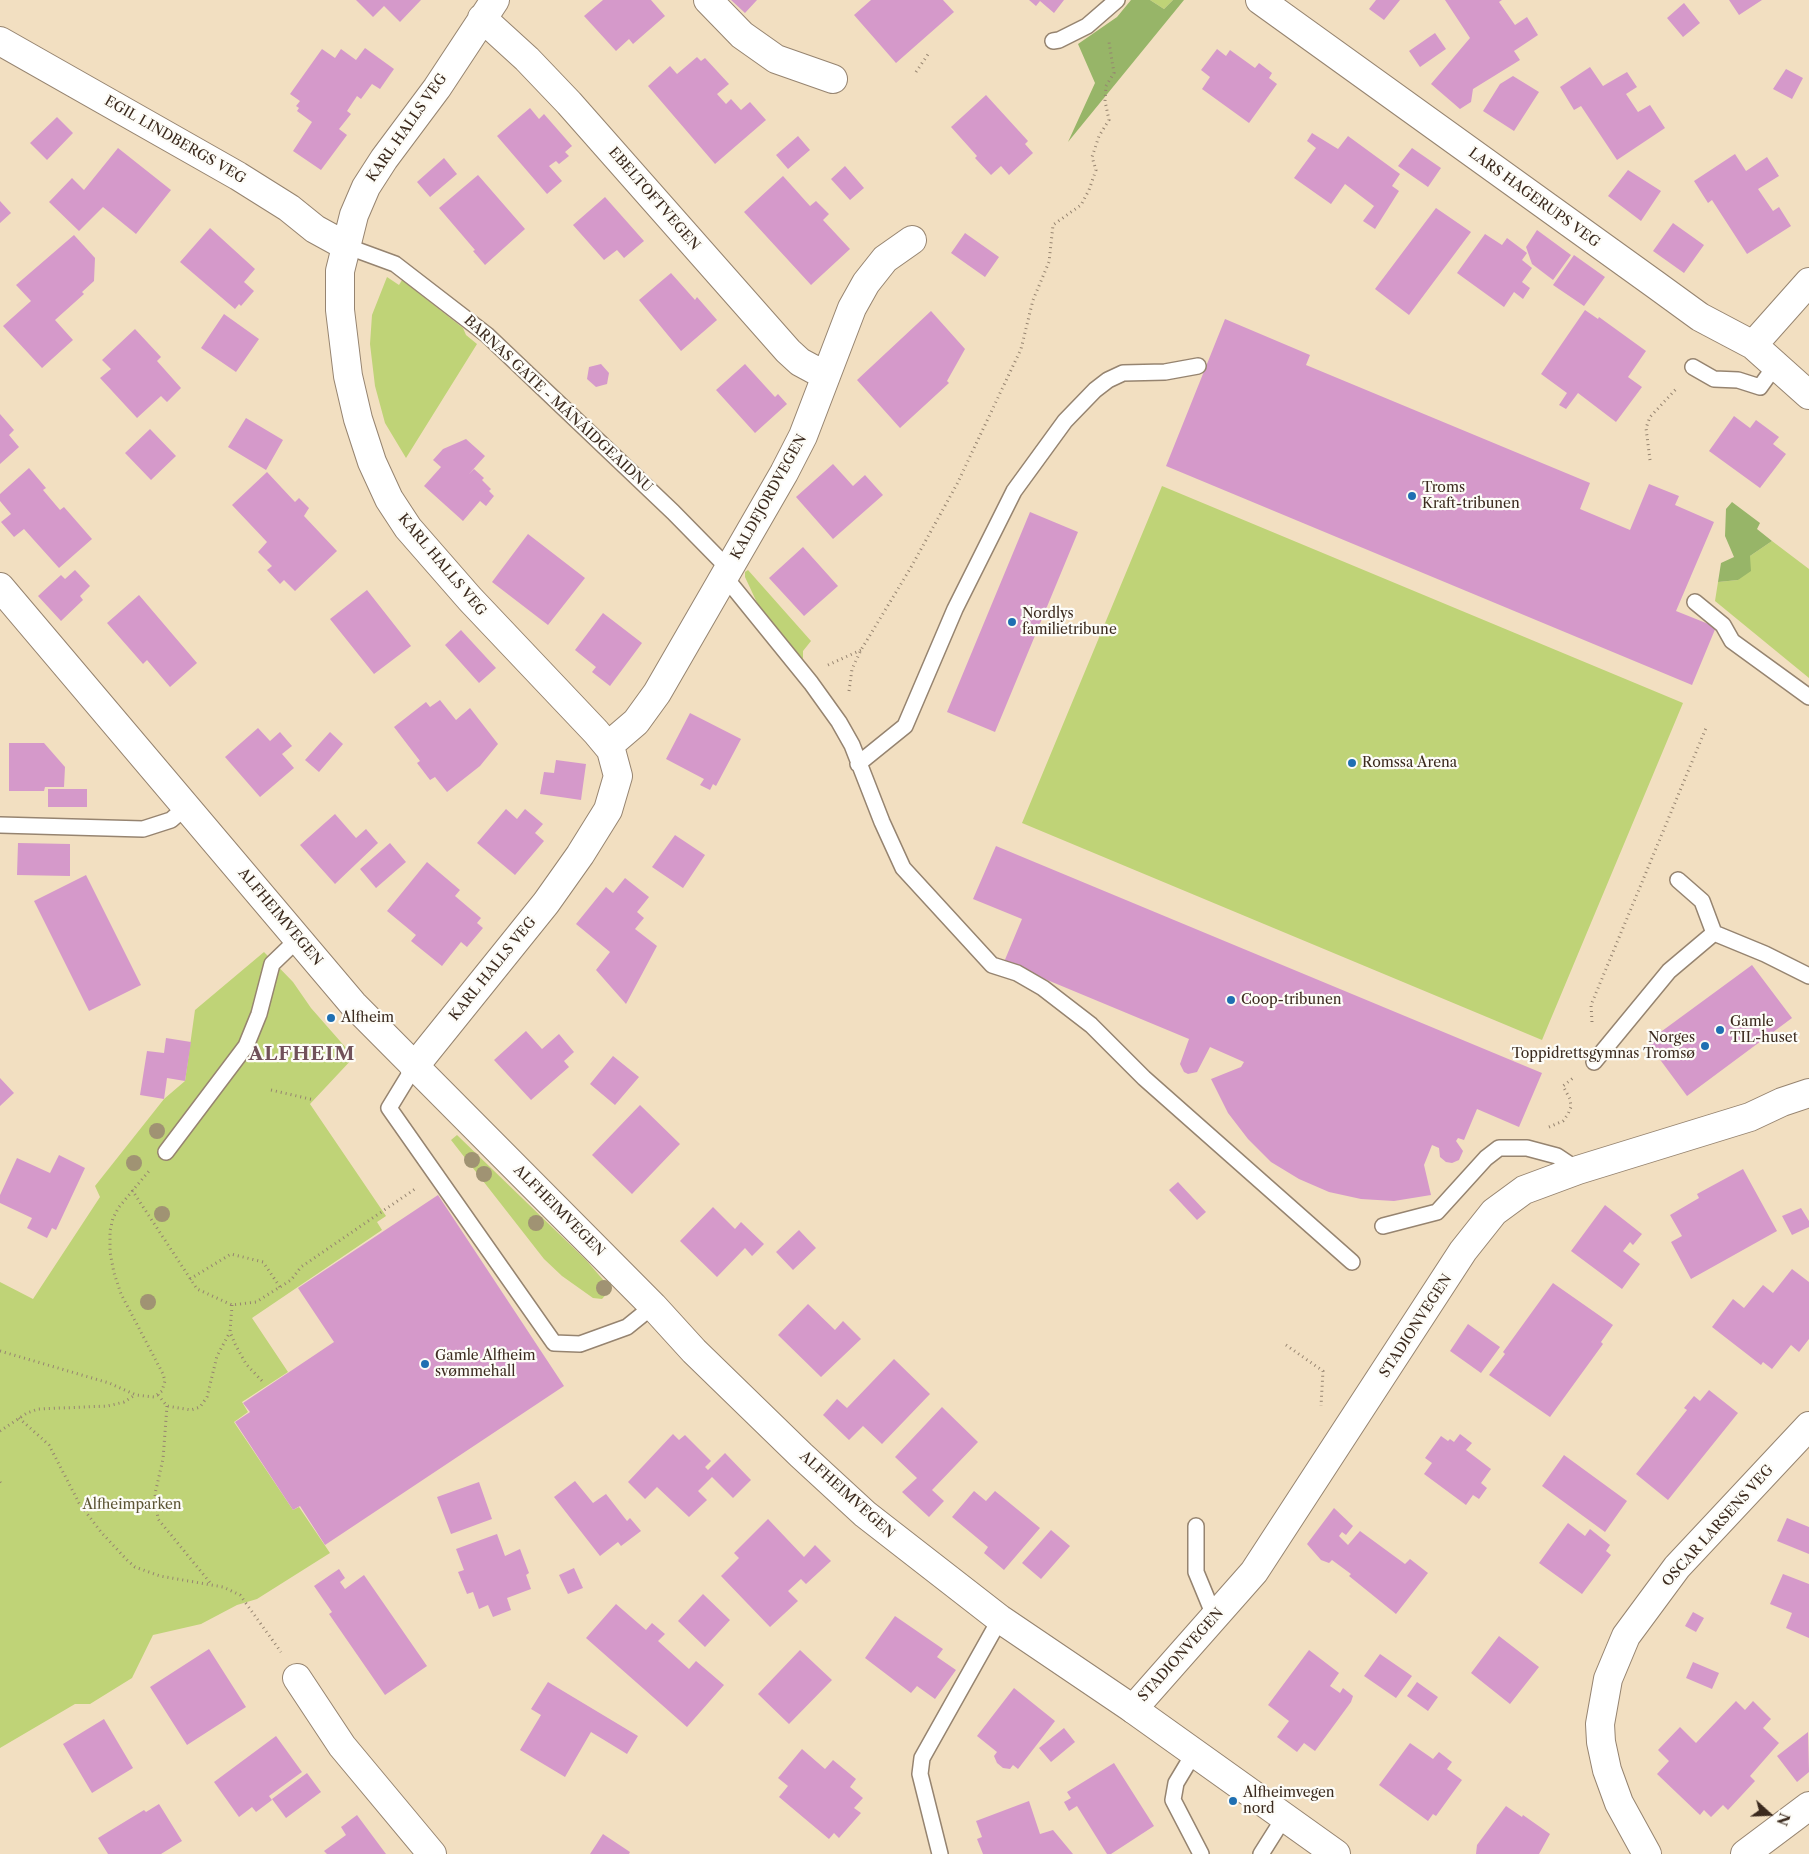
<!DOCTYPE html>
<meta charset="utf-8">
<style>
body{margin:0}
#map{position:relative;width:1809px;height:1854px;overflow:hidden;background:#f2dfc1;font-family:"Libre Caslon Text",serif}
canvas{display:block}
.north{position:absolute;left:1744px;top:1789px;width:50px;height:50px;-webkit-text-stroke:4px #fdfcf7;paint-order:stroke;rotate:110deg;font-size:14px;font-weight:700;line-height:20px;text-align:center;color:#3b2a1e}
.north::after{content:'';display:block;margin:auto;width:18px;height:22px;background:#3b2a1e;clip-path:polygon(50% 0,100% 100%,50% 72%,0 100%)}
</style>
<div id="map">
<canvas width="1809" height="1854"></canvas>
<div class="north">N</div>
</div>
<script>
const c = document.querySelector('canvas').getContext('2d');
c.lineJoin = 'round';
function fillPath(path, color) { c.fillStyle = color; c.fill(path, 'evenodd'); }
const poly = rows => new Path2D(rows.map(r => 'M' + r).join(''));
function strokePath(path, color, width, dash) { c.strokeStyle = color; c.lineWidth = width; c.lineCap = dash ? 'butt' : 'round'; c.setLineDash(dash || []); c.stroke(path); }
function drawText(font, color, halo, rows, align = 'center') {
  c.font = font + ' "Libre Caslon Text",serif'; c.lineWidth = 4.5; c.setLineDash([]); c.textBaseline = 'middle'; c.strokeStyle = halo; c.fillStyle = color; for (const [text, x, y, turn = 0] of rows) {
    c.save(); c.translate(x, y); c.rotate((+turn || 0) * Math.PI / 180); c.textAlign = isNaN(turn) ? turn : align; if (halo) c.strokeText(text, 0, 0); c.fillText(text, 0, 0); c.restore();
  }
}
fillPath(poly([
 [1150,0,1173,0,1164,9],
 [387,277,399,285,402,280,463,328,466,335,477,344,406,458,385,423,375,386,370,344,372,315],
 [1162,486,1683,703,1542,1040,1022,823],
 [1772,541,1809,569,1809,678,1715,601,1718,582,1738,580,1750,556],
 [748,570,811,641,803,651,803,659,768,621,759,607,745,577,745,572],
 [264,952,293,982,311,1008,354,1057,310,1104,386,1216,377,1222,382,1230,252,1318,288,1372,242,1402,248,1412,234,1422,293,1510,299,1507,330,1553,257,1599,237,1605,201,1624,153,1635,132,1678,90,1704,75,1704,0,1748,0,1282,33,1299,100,1197,95,1186,164,1099,185,1081,195,1010],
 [457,1135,586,1260,611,1289,602,1299,593,1298,562,1276,544,1259,451,1140]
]), '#bfd377');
fillPath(poly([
 [1131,0,1150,0,1164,9,1173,0,1184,0,1068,142,1095,83,1078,44,1117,17],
 [1732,502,1760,523,1757,529,1772,541,1750,556,1751,571,1738,580,1718,582,1721,563,1734,557,1725,536,1726,509]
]), '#97b568');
fillPath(poly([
 [356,0,421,0,400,22,384,6,373,17],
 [603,0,651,0,665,16,633,44,629,39,616,51,584,16],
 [731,0,757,0,745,13],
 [871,0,943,0,954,12,896,63,854,15],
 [1029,0,1064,0,1054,13,1040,1,1036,6],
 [1376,0,1400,0,1384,20,1369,9],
 [1445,0,1502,0,1499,2,1515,25,1527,17,1538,35,1514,51,1520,60,1473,89,1471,102,1460,109,1431,84,1470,38],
 [1729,0,1762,0,1739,15],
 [1684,3,1700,23,1683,37,1667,18],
 [1435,33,1446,49,1420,67,1409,51],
 [365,48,394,69,380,89,372,84,361,99,357,96,347,111,351,114,339,129,347,135,321,170,293,151,312,122,297,111,299,108,296,106,300,101,290,94,322,49,335,58,341,49,356,60],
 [1217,49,1226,56,1230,50,1255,68,1259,63,1272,73,1269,78,1277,84,1249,123,1202,89,1210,77,1201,70],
 [697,57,701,61,705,58,729,84,717,94,726,104,731,99,741,110,750,102,766,120,715,164,648,86,670,66,677,74],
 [1590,67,1603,86,1627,72,1637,87,1626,94,1638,112,1650,105,1665,128,1617,160,1581,106,1574,110,1560,87],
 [1786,69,1803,78,1792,99,1773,89],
 [1513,76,1539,92,1514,131,1483,111,1500,84],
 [986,95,1028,141,1025,144,1033,153,1009,175,1001,166,991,175,975,158,977,156,951,127],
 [530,108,539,119,544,114,572,146,565,152,569,156,559,164,556,161,549,166,562,181,547,194,497,136],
 [57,117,73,133,47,160,30,143],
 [1312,133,1338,149,1348,136,1400,174,1392,186,1399,191,1375,229,1363,221,1374,206,1345,184,1331,204,1294,178,1316,148,1307,141],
 [798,136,810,150,788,169,776,155],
 [118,148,171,190,136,234,103,207,79,231,49,202,72,178,84,190],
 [1412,148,1441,168,1428,187,1398,166],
 [1735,154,1746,171,1767,157,1779,176,1758,189,1773,211,1779,207,1791,226,1747,254,1712,200,1708,203,1694,181],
 [444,158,457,174,430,197,417,182],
 [845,166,864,188,850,200,831,179],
 [1628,170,1661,191,1641,221,1608,196],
 [478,175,525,229,485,265,473,251,475,250,439,208],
 [783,176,810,206,816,201,829,214,823,220,850,249,811,285,744,212],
 [605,197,644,241,624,258,617,250,604,260,573,225],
 [0,201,11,213,0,223],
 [1436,208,1471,232,1409,315,1375,289],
 [1673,223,1704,245,1684,273,1653,251],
 [210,228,255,269,244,282,254,291,241,306,239,304,235,309,180,262],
 [1537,230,1571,255,1553,280,1532,264,1526,247],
 [965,233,999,257,985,277,951,253],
 [1485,234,1502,245,1507,238,1527,253,1522,260,1532,268,1522,282,1530,288,1523,299,1514,292,1504,307,1457,273],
 [74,235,95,258,94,281,82,292,84,294,55,320,73,340,42,368,3,326,31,301,16,285],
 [1574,255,1605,277,1584,306,1553,285],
 [671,273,695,300,697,297,717,320,681,351,639,300],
 [1585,310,1598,319,1599,317,1646,351,1628,377,1642,387,1616,422,1578,393,1566,409,1559,405,1567,393,1541,374],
 [931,311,965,349,947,381,949,383,900,428,857,380],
 [224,314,259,339,236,372,201,348],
 [1225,319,1310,355,1306,365,1590,483,1580,509,1630,530,1649,484,1679,496,1675,505,1714,522,1676,611,1716,627,1692,685,1166,466],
 [135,329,161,357,157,361,181,388,167,402,161,396,137,418,100,378,111,369,102,360],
 [601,364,609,373,607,384,596,387,587,379,589,367],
 [745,364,775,397,778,394,787,404,755,433,716,390],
 [0,414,14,430,9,435,19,447,0,464],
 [1734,416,1750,428,1756,420,1779,437,1773,444,1786,454,1760,488,1709,451],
 [246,418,283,440,266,470,228,447],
 [150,429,176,456,151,480,125,453],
 [466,439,485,456,469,474,474,469,484,478,482,480,491,489,489,491,494,496,486,506,480,501,463,521,424,486,441,467,433,460,443,449],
 [833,464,853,486,865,475,883,495,833,539,796,497],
 [29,468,46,488,43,490,60,510,64,507,92,539,59,568,24,529,14,537,1,522,11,514,0,501,0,494],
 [267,472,295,502,299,498,309,508,304,516,337,551,295,591,284,580,280,584,267,570,272,566,258,552,267,542,232,505],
 [1030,512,1078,532,995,732,947,712],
 [528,534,585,578,548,625,492,582],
 [803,547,838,586,804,616,769,578],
 [75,570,90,586,80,596,83,600,61,621,38,596,61,575,65,579],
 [367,590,411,646,374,674,330,619],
 [139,595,197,663,170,687,147,660,143,664,107,623],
 [603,613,642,643,610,686,592,672,596,667,575,650],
 [461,630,496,668,479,683,445,645],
 [440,700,456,720,470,708,498,744,480,766,447,792,435,777,430,780,417,763,420,761,394,727,426,702,430,707],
 [690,713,741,739,716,786,713,784,710,790,700,785,704,779,666,759],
 [258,728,270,741,280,732,292,746,282,754,294,768,260,797,225,757],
 [330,732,343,744,319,772,305,760],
 [9,743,44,743,65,767,64,787,45,787,44,791,9,791],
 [556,760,586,764,581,800,540,794,544,772,554,773],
 [48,789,87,789,87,807,48,807],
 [506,809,517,819,525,809,543,824,535,833,544,841,515,875,477,843],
 [335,814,356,838,366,829,378,843,335,884,300,845],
 [675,835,705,855,683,888,652,867],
 [18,843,70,844,70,876,17,875],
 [390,843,406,862,376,888,360,869],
 [996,846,1542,1073,1519,1127,1477,1109,1464,1140,1458,1138,1456,1141,1463,1151,1459,1160,1452,1163,1446,1162,1440,1157,1439,1148,1432,1145,1424,1165,1431,1195,1394,1201,1361,1199,1329,1192,1299,1179,1271,1162,1248,1139,1228,1113,1211,1079,1241,1067,1244,1062,1210,1047,1197,1072,1188,1074,1184,1072,1180,1064,1189,1039,1004,962,1022,919,973,899],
 [427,862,460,890,455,896,481,918,477,923,483,928,467,947,461,942,442,966,411,941,416,935,387,911],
 [86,875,141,985,89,1011,34,901],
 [625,878,649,897,637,912,644,918,635,929,657,946,626,1004,596,970,610,952,576,924,606,887,613,893],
 [1752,965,1792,1018,1687,1096,1647,1042],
 [526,1031,542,1049,559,1034,574,1052,564,1061,569,1067,531,1100,494,1060],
 [166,1038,191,1042,185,1081,167,1078,164,1099,140,1095,147,1051,164,1053],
 [613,1056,639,1077,615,1105,590,1084],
 [0,1078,14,1093,0,1106],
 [640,1105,680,1144,632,1194,592,1155],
 [59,1155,85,1168,56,1230,52,1228,47,1238,27,1228,32,1218,0,1203,0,1195,17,1158,50,1173],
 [1743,1169,1777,1231,1691,1279,1671,1242,1682,1236,1670,1215,1699,1198,1697,1194],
 [1178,1182,1206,1212,1197,1220,1169,1190],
 [438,1195,564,1386,325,1545,300,1506,293,1510,235,1422,250,1412,243,1403,334,1342,298,1288],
 [1605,1205,1642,1234,1633,1245,1630,1242,1623,1251,1640,1264,1622,1289,1571,1251],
 [713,1207,735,1229,741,1222,764,1244,752,1256,745,1248,717,1277,680,1241],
 [1801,1208,1809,1221,1809,1227,1792,1235,1782,1216],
 [799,1230,816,1248,793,1270,776,1252],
 [1792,1269,1809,1282,1809,1339,1799,1352,1791,1345,1772,1369,1763,1362,1761,1365,1712,1327,1733,1299,1744,1308,1763,1285,1773,1293],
 [1553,1283,1613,1325,1601,1342,1603,1344,1550,1417,1489,1375,1505,1354,1503,1352],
 [808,1304,835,1330,843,1321,861,1339,821,1377,778,1335],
 [1468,1324,1500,1347,1481,1373,1450,1351],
 [894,1359,930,1394,882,1444,863,1426,849,1440,823,1415,837,1399,847,1408],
 [1709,1390,1738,1413,1668,1500,1636,1474,1687,1410,1684,1408,1694,1396,1700,1401],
 [942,1407,978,1442,932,1490,944,1501,929,1517,902,1492,917,1478,895,1457],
 [673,1434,679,1440,685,1435,711,1461,705,1467,708,1470,725,1453,751,1480,733,1498,712,1477,698,1491,707,1500,689,1517,657,1487,645,1499,628,1482],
 [1460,1434,1472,1443,1466,1450,1491,1469,1481,1483,1487,1488,1479,1499,1473,1495,1466,1505,1424,1474,1432,1463,1425,1458,1441,1436,1448,1441,1450,1439,1454,1442],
 [1564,1455,1627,1501,1605,1532,1542,1486],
 [575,1481,593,1503,606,1494,627,1521,630,1518,641,1531,621,1546,618,1542,600,1556,554,1497],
 [479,1482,492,1519,451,1534,437,1497],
 [974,1491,986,1501,995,1491,1040,1528,1004,1570,984,1553,988,1547,952,1517],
 [1334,1508,1353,1526,1346,1535,1342,1532,1339,1536,1348,1545,1360,1531,1405,1564,1410,1559,1428,1573,1396,1614,1349,1576,1351,1574,1332,1560,1329,1563,1321,1560,1307,1544],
 [1787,1518,1809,1527,1809,1554,1777,1541],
 [768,1519,804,1557,815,1545,831,1561,806,1584,801,1579,788,1591,798,1601,770,1627,721,1576,739,1558,734,1553],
 [1568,1523,1585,1536,1590,1529,1610,1545,1606,1551,1611,1555,1582,1594,1539,1563],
 [1051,1530,1070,1546,1041,1579,1022,1563],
 [497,1534,505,1556,520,1549,529,1573,526,1575,531,1589,507,1598,511,1610,493,1617,488,1605,479,1609,473,1592,467,1594,458,1572,464,1570,456,1549],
 [574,1568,583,1588,568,1594,559,1575],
 [339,1569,345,1578,340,1582,345,1589,364,1575,427,1666,385,1695,329,1614,332,1612,314,1586],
 [1783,1574,1809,1584,1809,1638,1786,1628,1792,1613,1770,1604],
 [703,1594,730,1620,705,1647,678,1621],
 [616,1604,646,1630,652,1623,665,1634,658,1641,689,1669,696,1661,724,1685,687,1727,586,1638],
 [1693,1612,1704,1618,1696,1632,1685,1626],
 [895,1616,943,1649,937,1657,956,1670,935,1699,917,1686,911,1693,865,1658],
 [1499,1636,1539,1667,1510,1704,1471,1673],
 [209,1649,246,1707,187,1745,150,1687],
 [800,1650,832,1680,789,1724,758,1694],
 [1309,1650,1339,1673,1330,1686,1340,1693,1343,1688,1353,1696,1351,1702,1315,1751,1304,1743,1297,1752,1277,1737,1289,1721,1268,1705],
 [1380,1654,1412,1676,1396,1698,1364,1676],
 [1693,1662,1719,1673,1712,1689,1686,1678],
 [548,1682,638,1736,627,1754,591,1732,565,1777,520,1750,541,1715,531,1709],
 [1417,1682,1438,1697,1428,1711,1407,1696],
 [1014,1688,1055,1721,1018,1769,1013,1765,1010,1769,1003,1768,997,1763,994,1756,997,1752,977,1736],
 [1736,1701,1745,1710,1753,1701,1771,1719,1763,1728,1779,1743,1750,1776,1755,1781,1728,1810,1723,1805,1711,1817,1704,1810,1700,1815,1657,1774,1669,1761,1658,1750,1680,1727,1696,1743],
 [104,1719,133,1768,92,1793,63,1744],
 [1064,1728,1075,1742,1051,1762,1039,1748],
 [1808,1732,1809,1772,1797,1782,1777,1756],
 [276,1736,302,1772,269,1796,272,1800,256,1812,252,1807,239,1817,214,1782],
 [1410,1743,1433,1759,1439,1752,1452,1762,1447,1769,1462,1780,1436,1816,1433,1814,1428,1821,1379,1785],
 [802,1749,825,1769,833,1760,856,1779,850,1787,863,1798,854,1808,861,1813,839,1838,834,1833,829,1839,779,1797,788,1786,778,1778],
 [1114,1763,1154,1826,1111,1854,1107,1854,1077,1806,1069,1811,1064,1802,1071,1798,1067,1792],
 [307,1773,321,1792,286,1818,272,1799],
 [1029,1801,1040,1834,1053,1830,1073,1854,983,1854,977,1839,982,1837,976,1821],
 [159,1804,182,1841,161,1854,108,1854,98,1838,144,1810,146,1812],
 [1506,1806,1522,1817,1523,1815,1550,1834,1539,1854,1476,1854,1477,1845],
 [357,1815,386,1854,327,1854,324,1851,346,1835,341,1827],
 [603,1834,630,1852,629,1854,590,1854]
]), '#d599ca');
const service = poly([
 [1053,41,1059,40,1087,26,1117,0],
 [346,246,395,264,487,335,673,512,729,569],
 [1693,367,1714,379,1738,380,1760,387,1775,366],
 [725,577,811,683,839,722,852,745,882,822,903,868,992,965,1017,973,1043,988,1091,1025,1144,1078,1352,1262],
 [1695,602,1723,625,1732,641,1809,697],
 [858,764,905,726,955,609,1014,491,1065,421,1095,390,1108,380,1123,373,1165,372,1198,366],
 [0,825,143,829,171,820,186,807],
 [1678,880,1702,901,1714,933,1765,954,1809,976],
 [1594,1062,1669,971,1714,933],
 [414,1067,389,1108,554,1343,580,1344,627,1327,653,1306],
 [166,1152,246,1046,259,1014,272,964,298,939],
 [1383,1226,1437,1212,1486,1158,1499,1148,1527,1148,1557,1156,1578,1170],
 [1196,1526,1196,1572,1215,1618],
 [1194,1753,1176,1783,1173,1800,1201,1854],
 [940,1854,920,1774,922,1758,1000,1619],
 [1261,1854,1285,1816]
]);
const minor = poly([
 [708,0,742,35,776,59,833,79],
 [1260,0,1656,285,1700,317,1753,345,1809,395],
 [482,18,527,59,569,103,788,351,800,362,826,376],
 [0,41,238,176,289,208,315,229,346,246],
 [1753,345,1809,282],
 [608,746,636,722,657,693,784,473,803,436,852,308,866,283,885,259,912,240],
 [414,1067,546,903,580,855,608,810,618,776,611,750,596,732,470,599,408,528,389,499,372,462,358,419,348,376,340,310,340,271,354,215,366,187,384,159,437,88,495,0],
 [297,1678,342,1746,432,1854],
 [1133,1709,1254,1572,1463,1251,1494,1212,1524,1190,1578,1170,1750,1117,1782,1102,1809,1093],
 [1647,1854,1619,1803,1607,1770,1601,1742,1600,1724,1608,1679,1626,1636,1677,1567,1809,1426],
 [1745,1854,1809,1806]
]);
const tertiary = poly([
 [0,587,353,1004,653,1306,694,1351,801,1455,865,1514,1000,1619,1133,1709,1336,1854]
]);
strokePath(service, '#968470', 18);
strokePath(minor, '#968470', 30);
strokePath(tertiary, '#968470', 30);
strokePath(poly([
 [916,72,929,53],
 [1650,460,1646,428,1650,417,1677,388],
 [828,665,861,650],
 [849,691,852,669,861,650,910,569,957,484,1021,349,1033,300,1049,262,1053,225,1081,205,1089,190,1096,170,1092,157,1099,136,1109,120,1105,101,1106,86,1114,73,1109,42],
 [1592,1022,1591,1005,1706,728],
 [271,1090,314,1100],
 [1549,1127,1563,1121,1568,1114,1571,1107,1570,1099,1563,1086,1573,1078],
 [132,1190,197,1289,232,1305,256,1302,280,1287,291,1280,301,1267,415,1189],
 [190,1279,231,1254,263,1262,280,1287],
 [232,1305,230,1332,235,1344,246,1364,263,1382],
 [1286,1345,1323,1371,1321,1406],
 [0,1351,109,1383,136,1395,154,1397,162,1391,165,1381,163,1374,121,1294,114,1273,110,1252,110,1231,113,1218,119,1207,149,1171],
 [158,1395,167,1406,191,1410,200,1407,207,1397,217,1356,230,1332],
 [167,1406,163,1459,155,1494,158,1519,212,1585],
 [19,1418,49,1445,79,1503,101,1532,127,1560,135,1567,160,1576,223,1587,240,1595,281,1652],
 [0,1431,27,1413,38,1409,108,1406,124,1402,135,1395],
 [0,1482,2,1485]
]), '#968470', 3, [1, 4]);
strokePath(service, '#fff', 15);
strokePath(minor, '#fff', 28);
strokePath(tertiary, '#fff', 28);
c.fillStyle = '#a09373';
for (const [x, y] of [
 [157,1131],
 [472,1160],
 [134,1163],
 [484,1174],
 [162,1214],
 [536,1223],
 [604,1288],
 [148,1302]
]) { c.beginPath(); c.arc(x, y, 8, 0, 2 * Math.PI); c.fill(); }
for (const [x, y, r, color] of [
 [1412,496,5,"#1f6fb2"],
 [1012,622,5,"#1f6fb2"],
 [1352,763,5,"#1f6fb2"],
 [1231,1000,5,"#1f6fb2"],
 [331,1018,5,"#1f6fb2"],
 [1720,1030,5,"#1f6fb2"],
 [1705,1046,5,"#1f6fb2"],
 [425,1364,5,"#1f6fb2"],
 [1233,1801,5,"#1f6fb2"]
]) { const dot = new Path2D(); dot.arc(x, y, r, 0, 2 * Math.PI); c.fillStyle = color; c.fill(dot); strokePath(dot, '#fdfcf7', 2); }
drawText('14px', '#3b2a1e', '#fdfcf7', [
 ["KARL HALLS VEG",407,128,-55],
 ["EGIL LINDBERGS VEG",175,140,30],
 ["LARS HAGERUPS VEG",1534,198,36],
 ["EBELTOFTVEGEN",654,199,49],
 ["BARNAS GATE - MÁNÁIDGEAIDNU",558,404,43],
 ["KALDFJORDVEGEN",769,497,-61],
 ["KARL HALLS VEG",442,565,50],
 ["ALFHEIMVEGEN",280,917,50],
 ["KARL HALLS VEG",493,969,-51],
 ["ALFHEIMVEGEN",559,1211,45],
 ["STADIONVEGEN",1416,1326,-57],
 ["ALFHEIMVEGEN",847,1495,42],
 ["OSCAR LARSENS VEG",1718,1526,-48],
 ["STADIONVEGEN",1181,1655,-48]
]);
drawText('14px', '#3b2a1e', '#fdfcf7', [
 ["Troms",1422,488],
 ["Kraft-tribunen",1422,504],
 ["Nordlys",1022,614],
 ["familietribune",1022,630],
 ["Romssa Arena",1362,763],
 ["Coop-tribunen",1241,1000],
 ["Alfheim",341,1018],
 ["Gamle",1730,1022],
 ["TIL-huset",1730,1038],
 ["Norges",1695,1038,"right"],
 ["Toppidrettsgymnas Tromsø",1695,1054,"right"],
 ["Gamle Alfheim",435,1356],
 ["svømmehall",435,1372],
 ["Alfheimvegen",1243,1793],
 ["nord",1243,1809]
], 'left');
drawText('14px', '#5c5434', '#fdfcf7', [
 ["Alfheimparken",132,1505]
]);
c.letterSpacing = '1px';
drawText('bold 19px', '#71515a', '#fdfcf7', [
 ["ALFHEIM",302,1055]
]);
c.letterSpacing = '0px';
</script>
